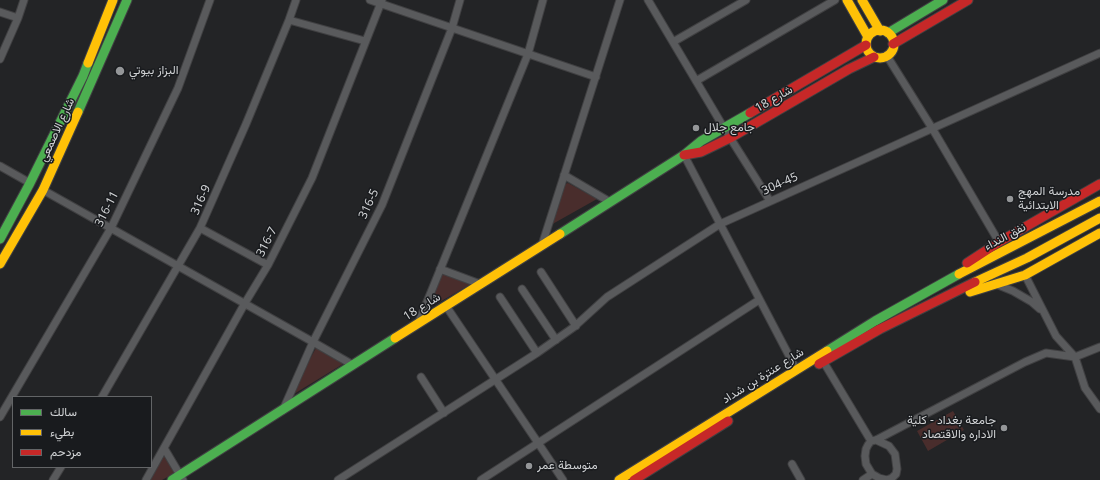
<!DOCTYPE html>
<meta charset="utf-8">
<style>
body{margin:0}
#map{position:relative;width:1100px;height:480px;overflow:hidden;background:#232426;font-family:"Noto Sans",Vazirmatn,sans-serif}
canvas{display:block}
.legend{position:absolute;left:12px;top:396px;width:140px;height:72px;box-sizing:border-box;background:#191b1e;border:1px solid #636567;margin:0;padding:5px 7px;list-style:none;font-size:12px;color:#d1d3d5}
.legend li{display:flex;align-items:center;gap:8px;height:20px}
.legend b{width:20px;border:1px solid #636567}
</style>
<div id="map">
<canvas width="1100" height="480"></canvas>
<ul class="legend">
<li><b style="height:5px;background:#4caf50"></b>سالك</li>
<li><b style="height:5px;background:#ffc107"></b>بطيء</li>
<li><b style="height:5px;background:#c62828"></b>مزدحم</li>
</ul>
</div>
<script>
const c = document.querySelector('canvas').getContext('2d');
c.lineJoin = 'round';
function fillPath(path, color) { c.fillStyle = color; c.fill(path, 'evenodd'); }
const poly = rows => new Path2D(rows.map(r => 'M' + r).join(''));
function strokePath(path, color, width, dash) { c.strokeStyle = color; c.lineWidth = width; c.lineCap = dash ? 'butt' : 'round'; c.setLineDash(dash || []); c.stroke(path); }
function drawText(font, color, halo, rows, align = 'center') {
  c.font = font + ' "Noto Sans",Vazirmatn,sans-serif'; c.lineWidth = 3; c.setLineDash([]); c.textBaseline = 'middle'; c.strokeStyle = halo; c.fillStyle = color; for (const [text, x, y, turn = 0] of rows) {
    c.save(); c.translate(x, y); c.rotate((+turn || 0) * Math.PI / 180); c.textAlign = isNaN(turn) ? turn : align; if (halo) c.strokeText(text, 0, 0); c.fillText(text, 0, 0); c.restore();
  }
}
fillPath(poly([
 [568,183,597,199,549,226,562,185],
 [443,273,471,284,424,311],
 [316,348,343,364,289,397],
 [953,411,964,430,928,451,917,431],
 [164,454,175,473,162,480,148,480]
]), '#492d2c');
const street = poly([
 [370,0,596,77],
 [648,0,724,128,770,201],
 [0,12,18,18],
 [289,20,365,41],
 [673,42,746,0],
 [887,56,932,128,999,242],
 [0,59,18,18,24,0],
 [696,81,835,0],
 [684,155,796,369],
 [0,166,30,183],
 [564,175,610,202],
 [43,190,313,342,353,365],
 [200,228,268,265],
 [542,245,620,0],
 [440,269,480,284],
 [541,272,576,326],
 [1025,275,1056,336,1075,357,1085,388,1100,409],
 [996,284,1013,291,1032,302,1040,309],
 [522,289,556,340],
 [500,297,537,353],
 [446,306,563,480],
 [418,324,528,54,543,0],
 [1075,357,1100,347],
 [823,361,871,441],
 [421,377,444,413],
 [102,397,200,228,246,124,289,20,296,0],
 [283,410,313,342,382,205,452,28,460,0],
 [0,417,111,228,178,88,210,0],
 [876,440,1025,362,1046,353,1075,357],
 [876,440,889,446,895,454,897,469,896,474,892,478,887,480,879,478,872,474,866,464,865,456,866,449,868,445,871,441,876,440],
 [164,448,183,480],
 [792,464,801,480],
 [53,480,61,467],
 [146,480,245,303,268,265,312,178,382,0],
 [338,480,537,353,574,327,607,297,720,224,1100,53],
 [481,480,759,300],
 [863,480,872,474]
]);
const fast = poly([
 [888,33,943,0],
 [78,112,127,0],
 [560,234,684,155,701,141,750,113],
 [0,239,30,183,83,76,88,63],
 [827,351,875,321,959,274],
 [172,480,395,338]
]);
const slow = poly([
 [847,0,868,37],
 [862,0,880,31],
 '866 44a14 14 0 1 1 28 0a14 14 0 1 1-28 0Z',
 [88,63,113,0],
 [0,264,43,190,78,112],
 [959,274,1100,201],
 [975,282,1027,258,1100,218],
 [970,292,1025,275,1100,233],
 [395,338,560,234],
 [619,480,827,351]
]);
const jam = poly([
 [893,44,968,0],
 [750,113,866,45],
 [684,155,701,152,730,138,849,69,874,57],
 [967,263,999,242,1100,184],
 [819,364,880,329,975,282],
 [634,480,728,421]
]);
strokePath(street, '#404042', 9);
strokePath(fast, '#404042', 11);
strokePath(slow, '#404042', 11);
strokePath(jam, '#404042', 11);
strokePath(street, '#595a5c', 7);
strokePath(fast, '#4caf50', 9);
strokePath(slow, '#ffc107', 9);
strokePath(jam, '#c62828', 9);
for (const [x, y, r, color] of [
 [120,71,5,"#949698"],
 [696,128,4,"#949698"],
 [1010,199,4,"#949698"],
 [1004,428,4,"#949698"],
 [529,466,4,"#949698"]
]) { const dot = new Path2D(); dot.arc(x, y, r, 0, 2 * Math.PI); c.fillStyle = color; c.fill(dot); strokePath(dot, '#191b1e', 1.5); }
drawText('12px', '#d1d3d5', '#191b1e', [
 ["البزاز بيوتي",129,71],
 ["جامع جلال",704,128],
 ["مدرسة المهج",1018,192],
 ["الابتدائية",1018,206],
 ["جامعة بغداد - كلية",996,421,"right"],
 ["الاداره والاقتصاد",996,435,"right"],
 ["متوسطة عمر",537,466]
], 'left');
drawText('12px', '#d1d3d5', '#191b1e', [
 ["شارع 18",774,99,-30],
 ["شارع الاصمعي",57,130,-65],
 ["304-45",780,184,-24],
 ["316-9",201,200,-66],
 ["316-5",369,204,-65],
 ["316-11",107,209,-63],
 ["نفق النداء",1005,237,-28],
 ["316-7",267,242,-63],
 ["شارع 18",422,307,-32],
 ["شارع عنترة بن شداد",763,376,-32]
]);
</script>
